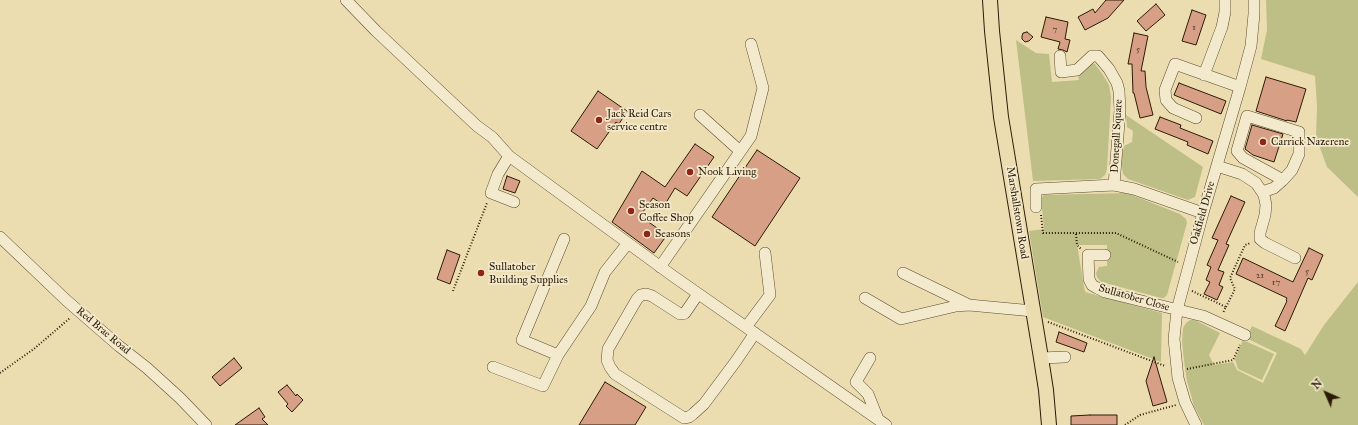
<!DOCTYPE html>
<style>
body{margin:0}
#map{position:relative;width:1358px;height:425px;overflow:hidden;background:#ecddb0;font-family:"IM FELL Great Primer",serif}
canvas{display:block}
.north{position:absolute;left:1306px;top:373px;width:40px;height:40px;-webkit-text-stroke:3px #f3e9cc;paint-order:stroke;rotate:315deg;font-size:11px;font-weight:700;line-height:16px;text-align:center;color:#2b1a06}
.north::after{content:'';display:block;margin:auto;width:14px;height:18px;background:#2b1a06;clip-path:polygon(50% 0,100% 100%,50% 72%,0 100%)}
</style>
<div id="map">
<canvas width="1358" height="425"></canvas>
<div class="north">N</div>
</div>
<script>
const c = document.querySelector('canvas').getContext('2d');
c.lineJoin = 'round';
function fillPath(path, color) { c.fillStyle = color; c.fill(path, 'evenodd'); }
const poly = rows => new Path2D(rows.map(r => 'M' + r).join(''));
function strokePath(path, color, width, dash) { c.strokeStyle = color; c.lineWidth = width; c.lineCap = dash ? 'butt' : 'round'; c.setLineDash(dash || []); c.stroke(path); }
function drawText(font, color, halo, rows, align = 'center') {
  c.font = font + ' "IM FELL Great Primer",serif'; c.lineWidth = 3.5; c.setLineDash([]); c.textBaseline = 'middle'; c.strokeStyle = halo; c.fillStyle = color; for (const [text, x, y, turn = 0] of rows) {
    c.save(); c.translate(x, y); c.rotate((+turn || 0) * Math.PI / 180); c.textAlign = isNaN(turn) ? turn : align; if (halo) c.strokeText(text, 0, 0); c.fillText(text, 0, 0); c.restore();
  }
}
fillPath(poly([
 [1266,0,1358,0,1358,197,1327,167,1316,137,1317,106,1315,76,1261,59,1267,30],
 [1016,40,1036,53,1049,54,1052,82,1079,80,1078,77,1091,63,1095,64,1103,75,1109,85,1111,97,1107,169,1105,175,1100,179,1033,181],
 [1126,115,1203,167,1195,197,1188,200,1128,179,1123,174,1121,161,1124,146,1132,142,1133,131,1127,127],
 [1125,193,1132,195,1180,214,1186,219,1187,223,1167,295,1164,298,1161,298,1101,282,1097,277,1096,273,1099,267,1107,266,1107,245,1077,245,1085,292,1162,313,1161,362,1043,317,1029,231,1044,229,1041,198,1044,195],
 [1358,282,1358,425,1204,425,1194,406,1187,381,1184,361,1182,341,1183,328,1186,323,1190,320,1195,320,1220,333,1209,355,1214,365,1233,362,1237,370,1263,383,1277,353,1246,338,1252,326,1301,349,1305,355,1324,325],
 [1243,340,1274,354,1262,380,1238,369,1235,359]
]), '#bdbf87');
const building = poly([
 [1106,0,1124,0,1108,18,1085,30,1078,17,1093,9,1095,13,1106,0],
 [1156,4,1165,15,1146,31,1137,21,1156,4],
 [1192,10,1206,15,1196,45,1182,41,1192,10],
 [1046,17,1068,22,1065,39,1070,40,1067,52,1063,50,1058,49,1060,42,1041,37,1046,17],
 [1027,32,1033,37,1029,41,1025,42,1022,39,1022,36,1023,33,1027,32],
 [1134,33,1148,36,1141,71,1145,71,1146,87,1153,115,1140,118,1134,93,1133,93,1132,64,1128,64,1134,33],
 [1266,77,1306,89,1296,122,1287,120,1287,121,1256,111,1266,77],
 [1179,83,1226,101,1221,114,1174,95,1179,83],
 [598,91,627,111,619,124,616,122,597,149,571,131,598,91],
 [1160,117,1181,125,1180,128,1213,141,1208,154,1187,145,1188,142,1155,129,1160,117],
 [1252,125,1283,134,1274,162,1253,155,1245,149,1252,125],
 [695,144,714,157,687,196,675,188,664,206,653,198,640,216,667,235,654,253,612,222,642,171,665,187,695,144],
 [757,150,800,178,755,246,712,217,757,150],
 [507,176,520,181,515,193,503,189,507,176],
 [1231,196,1245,202,1226,244,1229,245,1218,270,1224,272,1219,285,1223,287,1217,300,1204,294,1210,282,1206,280,1211,267,1207,265,1218,240,1212,238,1231,196],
 [1309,248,1323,255,1312,280,1308,278,1285,331,1275,326,1287,301,1286,300,1287,298,1236,274,1243,258,1293,282,1309,248],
 [447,250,460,255,450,284,437,279,447,250],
 [1059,332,1087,343,1084,352,1056,342,1059,332],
 [1154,357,1167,402,1153,406,1146,381,1154,357],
 [234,358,242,368,220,386,212,377,234,358],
 [605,382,646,407,635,425,579,425,605,382],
 [287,385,296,396,297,394,303,400,292,412,286,406,288,404,278,392,287,385],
 [259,408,265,417,262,419,268,425,235,425,259,408],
 [1090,415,1117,415,1117,425,1071,425,1071,416,1090,415]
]);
fillPath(building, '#d7a086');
strokePath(building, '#2b1a06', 1);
const minor = poly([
 [346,0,376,31,477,126,492,137,509,156,673,276,886,425],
 [1060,56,1061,72,1077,70,1092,56,1098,56,1109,69,1117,83,1119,91,1120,110,1114,185],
 [1204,75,1222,27,1225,12,1225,0],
 [700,115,740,151],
 [1196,118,1173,108,1166,100,1165,90,1175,64,1240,87],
 [509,156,498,174,491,193,514,202],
 [1217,166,1242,174,1256,183,1264,195,1266,205,1265,215,1260,233,1260,239,1265,243,1295,258],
 [1262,192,1274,188,1283,180,1292,170,1299,154,1299,132,1247,116,1237,151,1243,158,1283,180],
 [1036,207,1036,189,1114,185,1134,189,1203,213],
 [0,237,66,300,119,346,147,368,180,398,206,425],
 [564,239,522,340,558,355,591,306,605,272,628,243],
 [1105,255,1088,255,1089,279,1092,285,1097,288,1105,292,1203,316,1245,335],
 [660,267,751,136,763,88,751,44],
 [903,273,969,305],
 [698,294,685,313,683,314,680,314,652,296,646,294,641,295,637,299,608,349,607,360,610,367,615,374,684,418,689,417,693,414,704,404,736,361,755,333],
 [865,298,901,319,956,306,969,305,1033,311],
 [746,327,770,295,765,253],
 [870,358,856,382,868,394,878,419],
 [1041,358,1065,357],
 [493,367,543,386,558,355],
 [1196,425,1185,402,1178,378,1174,339,1177,310,1203,213,1240,87,1251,46,1254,14,1254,0]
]);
const major = poly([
 [990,0,992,31,1001,117,1041,358,1046,390,1049,425]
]);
strokePath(minor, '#5b4b30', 12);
strokePath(major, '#2b1a06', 16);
strokePath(poly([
 [1041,215,1043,233,1116,233,1178,262],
 [1076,234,1077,245,1081,249],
 [453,291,487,203],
 [1192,291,1226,307,1223,313],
 [1226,307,1235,289,1230,278,1245,245,1251,243],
 [1048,322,1165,366],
 [1187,369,1233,360,1240,345],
 [0,373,35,348,70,318],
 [1125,425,1140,415,1176,405]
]), '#2b1a06', 2, [1, 2]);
strokePath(minor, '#f3e9cc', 11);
strokePath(major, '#ecddb0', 14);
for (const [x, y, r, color] of [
 [599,120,4,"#8f2418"],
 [1263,142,4,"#8f2418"],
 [690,172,4,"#8f2418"],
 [631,211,4,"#8f2418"],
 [647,234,4,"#8f2418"],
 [481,273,4,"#8f2418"]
]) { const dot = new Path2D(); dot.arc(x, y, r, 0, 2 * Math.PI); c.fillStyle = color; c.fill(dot); strokePath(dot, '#f3e9cc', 1.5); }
drawText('9px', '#563c26', null, [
 ["1",1194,28],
 ["7",1055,30],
 ["5",1138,50],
 ["5",1307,272],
 ["21",1260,276],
 ["17",1276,283]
]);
drawText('11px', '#2b1a06', '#f3e9cc', [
 ["Jack Reid Cars",607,114],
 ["service centre",607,127],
 ["Carrick Nazerene",1271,142],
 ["Nook Living",698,172],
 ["Season",639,205],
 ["Coffee Shop",639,218],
 ["Seasons",655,234],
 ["Sullatober",489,267],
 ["Building Supplies",489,280]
], 'left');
drawText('11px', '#2b1a06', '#f3e9cc', [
 ["Donegall Square",1117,136,-87],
 ["Marshallstown Road",1017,213,81],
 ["Oakfield Drive",1203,213,-74],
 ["Sullatober Close",1134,298,16],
 ["Red Brae Road",103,331,40]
]);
</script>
